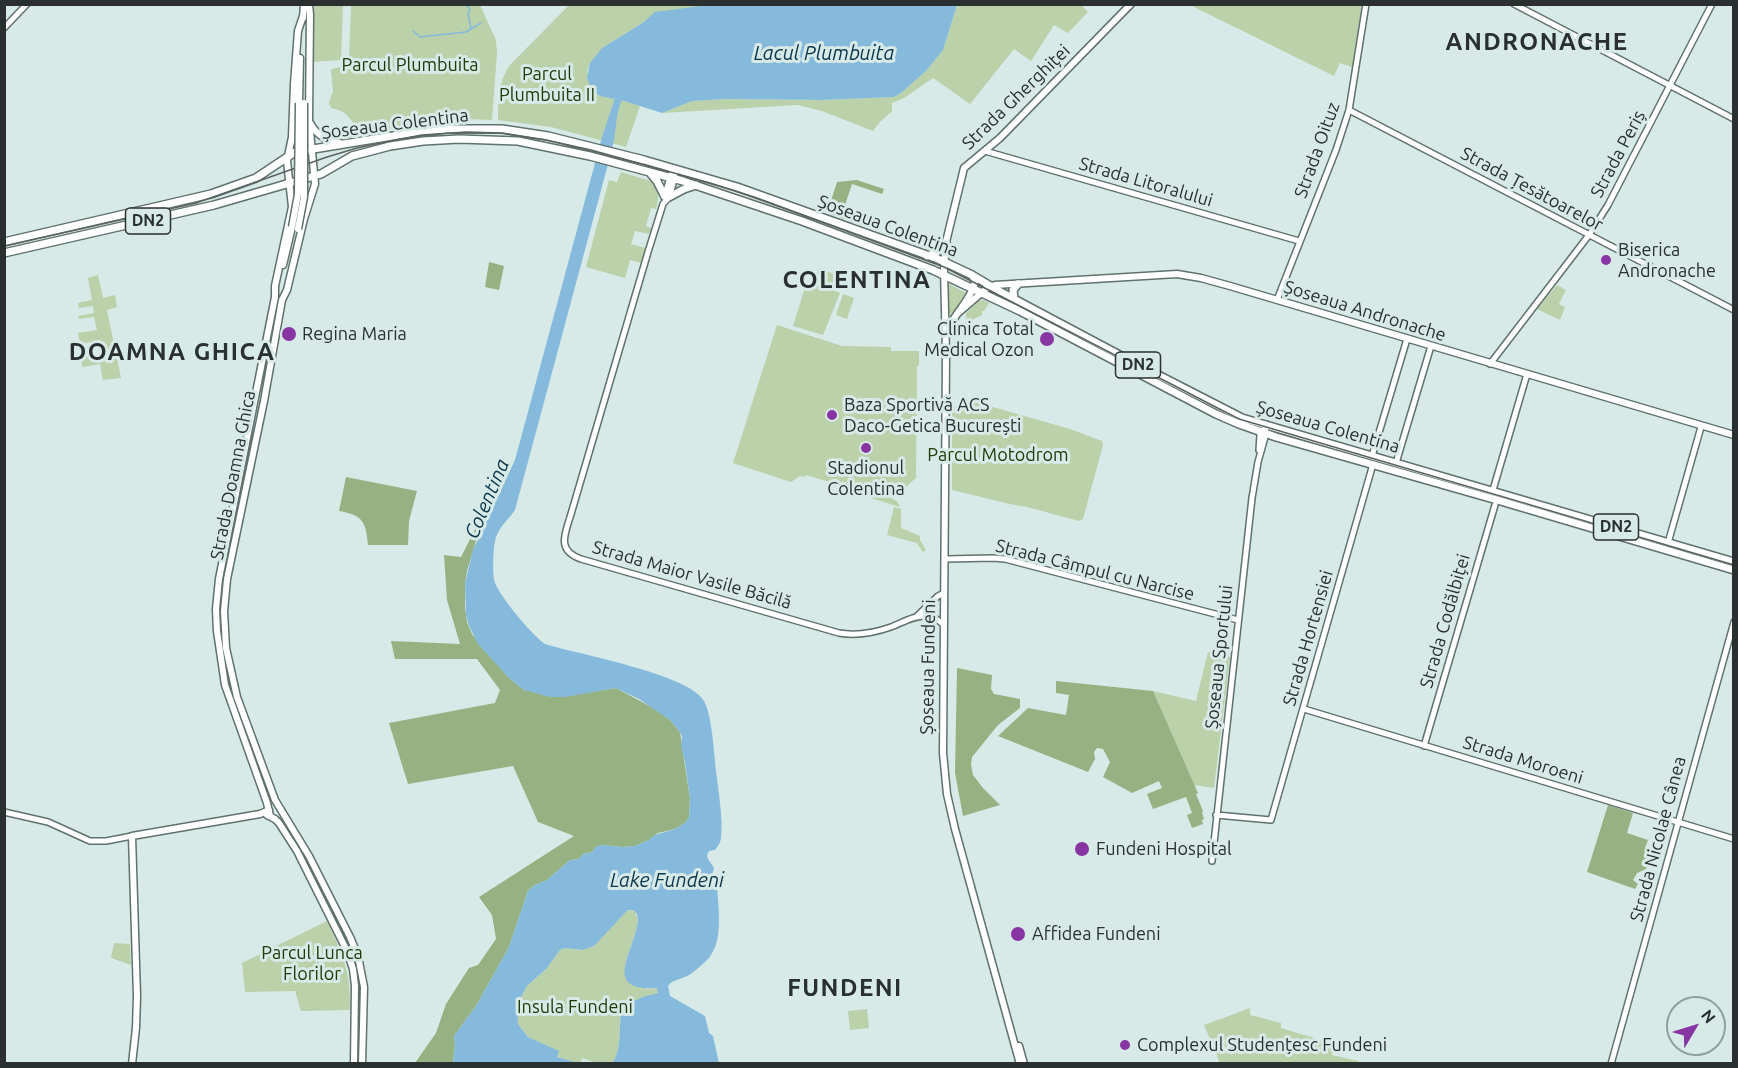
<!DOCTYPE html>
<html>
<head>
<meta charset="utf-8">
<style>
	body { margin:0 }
	#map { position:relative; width:1738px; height:1068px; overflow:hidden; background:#d7eae7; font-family:Ubuntu,sans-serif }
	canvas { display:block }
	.frame { position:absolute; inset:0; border:6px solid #29302f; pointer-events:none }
	.north { position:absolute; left:1666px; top:996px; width:60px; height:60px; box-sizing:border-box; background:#d7eae7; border:2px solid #91a09d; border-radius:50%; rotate:52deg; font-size:16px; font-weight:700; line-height:24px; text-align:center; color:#29302f }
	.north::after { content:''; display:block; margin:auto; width:21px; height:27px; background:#8835a4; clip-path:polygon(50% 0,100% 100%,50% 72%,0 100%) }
</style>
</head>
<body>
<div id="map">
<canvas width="1738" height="1068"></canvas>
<div class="frame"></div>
<div class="north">N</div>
</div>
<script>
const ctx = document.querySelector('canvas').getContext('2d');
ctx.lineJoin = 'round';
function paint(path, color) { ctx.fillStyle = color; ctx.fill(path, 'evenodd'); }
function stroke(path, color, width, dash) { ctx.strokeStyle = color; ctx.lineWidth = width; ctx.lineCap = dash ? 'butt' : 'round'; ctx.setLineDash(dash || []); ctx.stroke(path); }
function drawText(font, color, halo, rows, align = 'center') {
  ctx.font = font + ' Ubuntu,sans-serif'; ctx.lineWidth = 6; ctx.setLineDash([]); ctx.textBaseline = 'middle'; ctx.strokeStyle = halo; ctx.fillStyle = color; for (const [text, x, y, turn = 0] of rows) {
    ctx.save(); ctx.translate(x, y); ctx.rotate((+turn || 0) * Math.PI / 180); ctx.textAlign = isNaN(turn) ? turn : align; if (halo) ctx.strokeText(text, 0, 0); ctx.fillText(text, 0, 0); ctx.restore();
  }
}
paint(new Path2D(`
	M314 5H343L341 60 312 62Z
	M351 5H480L496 40 497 53 492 120 466 119 365 132 361 131C348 119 350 112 331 108L329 102 333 91 331 69 346 66 349 58Z
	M569 5H715L655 13 644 22 602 48 590 63 587 72 614 97 640 106 626 147 551 127 498 120C498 100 498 82 510 65Z
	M957 5H1085L1083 7 1088 12 1068 33 1054 25 1031 61 1014 49 970 104 933 78 904 98 892 103V111L880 122 873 131 822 111 798 105 662 113 692 101 725 99 823 100 894 97 901 93 926 71 943 50Z
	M1190 5H1362L1352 67 1340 63 1334 76Z
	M621 172 651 181C660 190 659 198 656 209L651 208 646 226 651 228 649 234 635 231 631 244 645 248 641 263 630 260 625 278 586 267 609 180 617 182Z
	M819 268 843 278 840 288 815 278Z
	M98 275 103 298 115 295 117 307 107 310 121 378 103 380 100 364 82 367V357L101 354 98 341 80 344 78 333 97 330 94 317 79 319 78 316 94 313 93 306 79 308 78 303 92 300 88 278Z
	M807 281 840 293 823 335 793 326Z
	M949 284 968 294 963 304 950 315 949 313Z
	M1557 285 1566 290 1559 304 1565 307 1560 320 1537 309Z
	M843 294 854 298 847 319 836 315Z
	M983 300 989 303 984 311H982V315L972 320 966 318V313L979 301Z
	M777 325 842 346 891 347V351H919V366H917L916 478 900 492 883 493 882 495C889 498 897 498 900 507L845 490 846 487 806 475 805 477 800 476 791 482 733 463Z
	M964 401 982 404 1070 429 1102 441 1103 445 1083 519 1079 521 1027 507 1010 504 952 490V407H962Z
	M253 433 255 434 232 543 229 541 251 434Z
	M894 507 901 509V528L920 536V540L926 550 923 552 917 543 887 535Z
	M1208 652 1230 657 1214 788 1194 785 1153 691 1196 701Z
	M284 820 302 848 331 903 330 905 327 904 304 859 282 823Z
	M628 910 635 911 638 921 637 928 626 961 646 989 658 988 659 993 621 1011C619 1027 622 1050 612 1063H596L582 1058 581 1063H579L557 1057 558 1051 528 1037 518 1024 517 1004 527 986 547 968 560 950 565 948 583 950 594 946 600 937Z
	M338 920 355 954 362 990 360 1063 357 1062V980L348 946 336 922Z
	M327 921C343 954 351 973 350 1010L301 1011 295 991 245 992 242 963Z
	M114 943 130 944 131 965 111 958Z
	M1250 1008V1015L1281 1023V1028L1334 1044 1332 1055 1358 1061 1357 1063H1220L1204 1025Z
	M867 1009 869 1028 850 1030 848 1011Z`), '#bad1aa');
paint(new Path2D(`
	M857 180 884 189 882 194 852 184 843 211 861 217 858 224 827 213 837 182Z
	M489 262 504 266 499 290 485 287Z
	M346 477 417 491 409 521 408 545H368C366 522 363 515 339 511Z
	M488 504 494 505 477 538 467 571 465 583V607L467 622 472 634 508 677 524 690 584 693 616 688 657 710 670 720 680 732 690 799 689 817 685 823 675 829 658 833 649 840 635 846 623 847 601 845 596 847 592 852 583 854 579 859 570 860 547 880 535 885 528 891 509 947 476 1006 454 1036 455 1045 453 1063H415L436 1033 446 1004 469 968 478 965 496 939 492 915 479 897 574 836 538 822 513 766 408 784 389 723 495 703 500 690 477 659H395L391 641 460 644 447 600 444 555 461 557Z
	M957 668 992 675 991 689 994 694 1020 699V708L998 725 972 757 971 765 973 775 983 788 1000 805 963 816 955 773Z
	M1056 681 1153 691 1198 793 1196 794 1203 811 1202 812 1204 819 1202 820 1203 824 1192 828 1187 815 1192 813 1186 797 1153 809 1147 794 1162 788 1159 781 1132 793 1103 777 1110 762 1103 749 1097 748 1094 752 1095 759 1088 772 998 736 1028 708 1066 715 1069 695 1056 693Z
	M1608 805 1633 813 1627 833 1648 840 1645 848 1652 850 1646 869 1637 873 1633 880 1638 884 1635 889 1587 872Z`), '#96b282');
paint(new Path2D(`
	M716 4H957V5L943 50 926 71 901 93 894 97 823 100 725 99 692 101 662 113 621 100V99L615 97 614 99 600 96 595 92 591 88 587 78 590 63 602 48 644 22 655 12Z
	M612 107 618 109 614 140 607 168 515 510C509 519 500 526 496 537 493 546 492 574 495 583 501 598 532 635 545 644 577 654 689 674 704 701 713 718 714 758 717 778 719 796 723 820 721 837 721 842 718 846 715 850L709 851C704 858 711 862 714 868L711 880 717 885C718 907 724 939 709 958 704 963 697 969 692 973 685 979 672 979 668 986L670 996 705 1016 709 1033 713 1036 719 1063H612C622 1050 619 1027 621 1011 632 1000 644 996 658 993L657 988C601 992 634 952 638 921L637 914 633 910H628L625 913 594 946 583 950 565 948 560 950 547 968 527 986 517 1004 518 1024 528 1037 559 1051 557 1057 579 1063 453 1064 455 1045 454 1036 476 1006 509 947 528 891 535 885 547 880 570 860 579 859 583 854 592 852 596 847 601 845 623 847 635 846 649 840 655 835 675 829 685 823 689 817 690 799 685 762 681 746 682 736 677 728 670 720 639 699 616 688 565 697H550L524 690 508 677 478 644 469 626 466 615 465 583 473 550 515 460 602 137Z`), '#86badc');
stroke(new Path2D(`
	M471 29 481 23
	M413 31 420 37 466 32 471 29 468 13 470 9 465 4`), '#86badc', 1.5);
stroke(new Path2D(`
	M613 116 621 90`), '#86badc', 7);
const tertiary = new Path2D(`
	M1514 4 1734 119
	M4 28 27 4
	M1349 110 1734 310
	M985 151 1299 241
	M676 169 673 184 669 197 663 204 648 252 571 514C565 534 556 550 581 559L839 633C857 636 874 633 891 627 902 623 914 615 927 616 933 616 938 620 943 624
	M664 197 673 168
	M1277 300 1336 150 1349 110 1366 4
	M1490 364 1589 235 1608 205 1712 4
	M1259 450 1260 435 1262 430
	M1372 456 1407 339
	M1396 463 1431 346
	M1493 490 1527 374
	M1668 543 1701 427
	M945 559 993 558 1005 559 1238 620
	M917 616 938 596 944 593
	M1304 709 1734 839
	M1424 746 1495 505
	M4 812 48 822 90 841H106L132 836
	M1216 815 1271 820 1373 464
	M1212 861 1252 498 1258 462 1265 437 1266 424
	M1611 1064 1734 622`);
const secondary = new Path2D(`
	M309 5 310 14 309 120 315 184 304 219 287 290 282 300 264 401 227 579 224 611 226 648 237 697 275 800 309 856 350 937 358 956 364 987 362 1064
	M303 18 304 4
	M299 103 300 58
	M310 123C317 136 327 141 340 143
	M283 265 292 227
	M958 313 987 288 995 285 1177 274 1201 278 1230 286 1734 435
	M949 331C952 314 970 303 975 282L972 275
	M267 815 275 819 279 823 297 851 347 951 353 969 355 986 354 1064
	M270 816 267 803 225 685 217 631 216 609 219 579 275 297V286L292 207 287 161 292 137 294 84 298 31 303 16
	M1019 1046 1024 1064
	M132 1064 136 1028 137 996 132 836 260 814 269 810
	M1020 1064 955 829 947 794 943 753 946 354 944 269 946 242 964 168 1000 138 1131 4`);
const primary = new Path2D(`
	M651 174 657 181 664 195
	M669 197 684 189 696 185
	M4 242 211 194 256 178 295 152 411 133 446 129H502L548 136 644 160 737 187 938 259 972 275 999 291 1127 359 1242 418 1734 562
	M4 253 214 205 321 174 352 156 390 146 423 141 459 139 518 141 590 156 683 181 802 221 933 270 1020 311 1216 414 1239 424 1276 437 1504 502 1734 570
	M927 256 936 253 946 242
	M1014 299 1013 290 1018 284`);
stroke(tertiary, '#60716e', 8);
stroke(secondary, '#60716e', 9);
stroke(primary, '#60716e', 10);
stroke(tertiary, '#fff', 5);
stroke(secondary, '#fff', 6);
stroke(primary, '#fff', 7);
stroke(new Path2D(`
	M4 246 196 203 327 157 357 148 395 140 422 135 466 132 502 133 546 140 591 150 710 183 757 198 944 267 1239 419 1734 565`), '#596361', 1.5);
const secondaryBridge = new Path2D(`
	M292 227 298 194 299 103
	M298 229 304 197V103`);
stroke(secondaryBridge, '#60716e', 9, []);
stroke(secondaryBridge, '#fff', 6);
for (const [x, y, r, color] of [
	[1606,260,6,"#8835a4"],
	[289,334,8,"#8835a4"],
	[1047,339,8,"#8835a4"],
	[832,415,6,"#8835a4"],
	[866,448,6,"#8835a4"],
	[1082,849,8,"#8835a4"],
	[1018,934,8,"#8835a4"],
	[1125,1045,6,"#8835a4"]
]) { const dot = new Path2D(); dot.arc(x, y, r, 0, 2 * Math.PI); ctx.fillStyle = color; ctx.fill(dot); stroke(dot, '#d7eae7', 2); }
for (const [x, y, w] of [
	[148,221,45],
	[1138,365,45],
	[1616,527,45]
]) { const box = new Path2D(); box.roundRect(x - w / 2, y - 13, w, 26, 4.5); ctx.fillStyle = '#d7eae7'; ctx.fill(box); stroke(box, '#29302f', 1.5); }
drawText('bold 16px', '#29302f', null, [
	["DN2",148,221],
	["DN2",1138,365],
	["DN2",1616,527]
]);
drawText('18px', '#213b07', '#d7eae7', [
	["Parcul Plumbuita",410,65],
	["Parcul",547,74],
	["Plumbuita II",547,95],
	["Parcul Motodrom",998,455],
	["Parcul Lunca",312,953],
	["Florilor",312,974],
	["Insula Fundeni",575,1007]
]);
drawText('18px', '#29302f', '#d7eae7', [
	["Strada Gherghiței",1016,97,-44],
	["Șoseaua Colentina",395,124,-7],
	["Strada Oituz",1317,150,-70],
	["Strada Periș",1618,154,-62],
	["Strada Litoralului",1146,182,16],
	["Strada Țesătoarelor",1532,189,28],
	["Șoseaua Colentina",888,226,20],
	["Șoseaua Andronache",1365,311,17],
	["Șoseaua Colentina",1328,427,16],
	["Strada Doamna Ghica",233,475,-79],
	["Strada Câmpul cu Narcise",1095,570,14],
	["Strada Maior Vasile Băcilă",692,575,16],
	["Strada Codălbiței",1445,621,-74],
	["Strada Hortensiei",1308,638,-74],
	["Șoseaua Sportului",1219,657,-84],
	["Șoseaua Fundeni",928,667,-89],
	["Strada Moroeni",1523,760,17],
	["Strada Nicolae Cânea",1658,839,-75]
]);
drawText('18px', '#29302f', '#d7eae7', [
	["Biserica",1618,250],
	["Andronache",1618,271],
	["Clinica Total",1034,329,"right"],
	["Medical Ozon",1034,350,"right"],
	["Regina Maria",302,334],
	["Baza Sportivă ACS",844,405],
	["Daco-Getica București",844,426],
	["Stadionul",866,468,"center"],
	["Colentina",866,489,"center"],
	["Fundeni Hospital",1096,849],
	["Affidea Fundeni",1032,934],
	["Complexul Studențesc Fundeni",1137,1045]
], 'left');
drawText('italic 20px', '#0a354d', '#d7eae7', [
	["Lacul Plumbuita",824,53],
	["Colentina",487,499,-67],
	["Lake Fundeni",667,880]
]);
ctx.letterSpacing = '1.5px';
drawText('bold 24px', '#29302f', '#d7eae7', [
	["ANDRONACHE",1537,42],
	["COLENTINA",857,280],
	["DOAMNA GHICA",172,352],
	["FUNDENI",845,988]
]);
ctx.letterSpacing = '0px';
</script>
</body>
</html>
